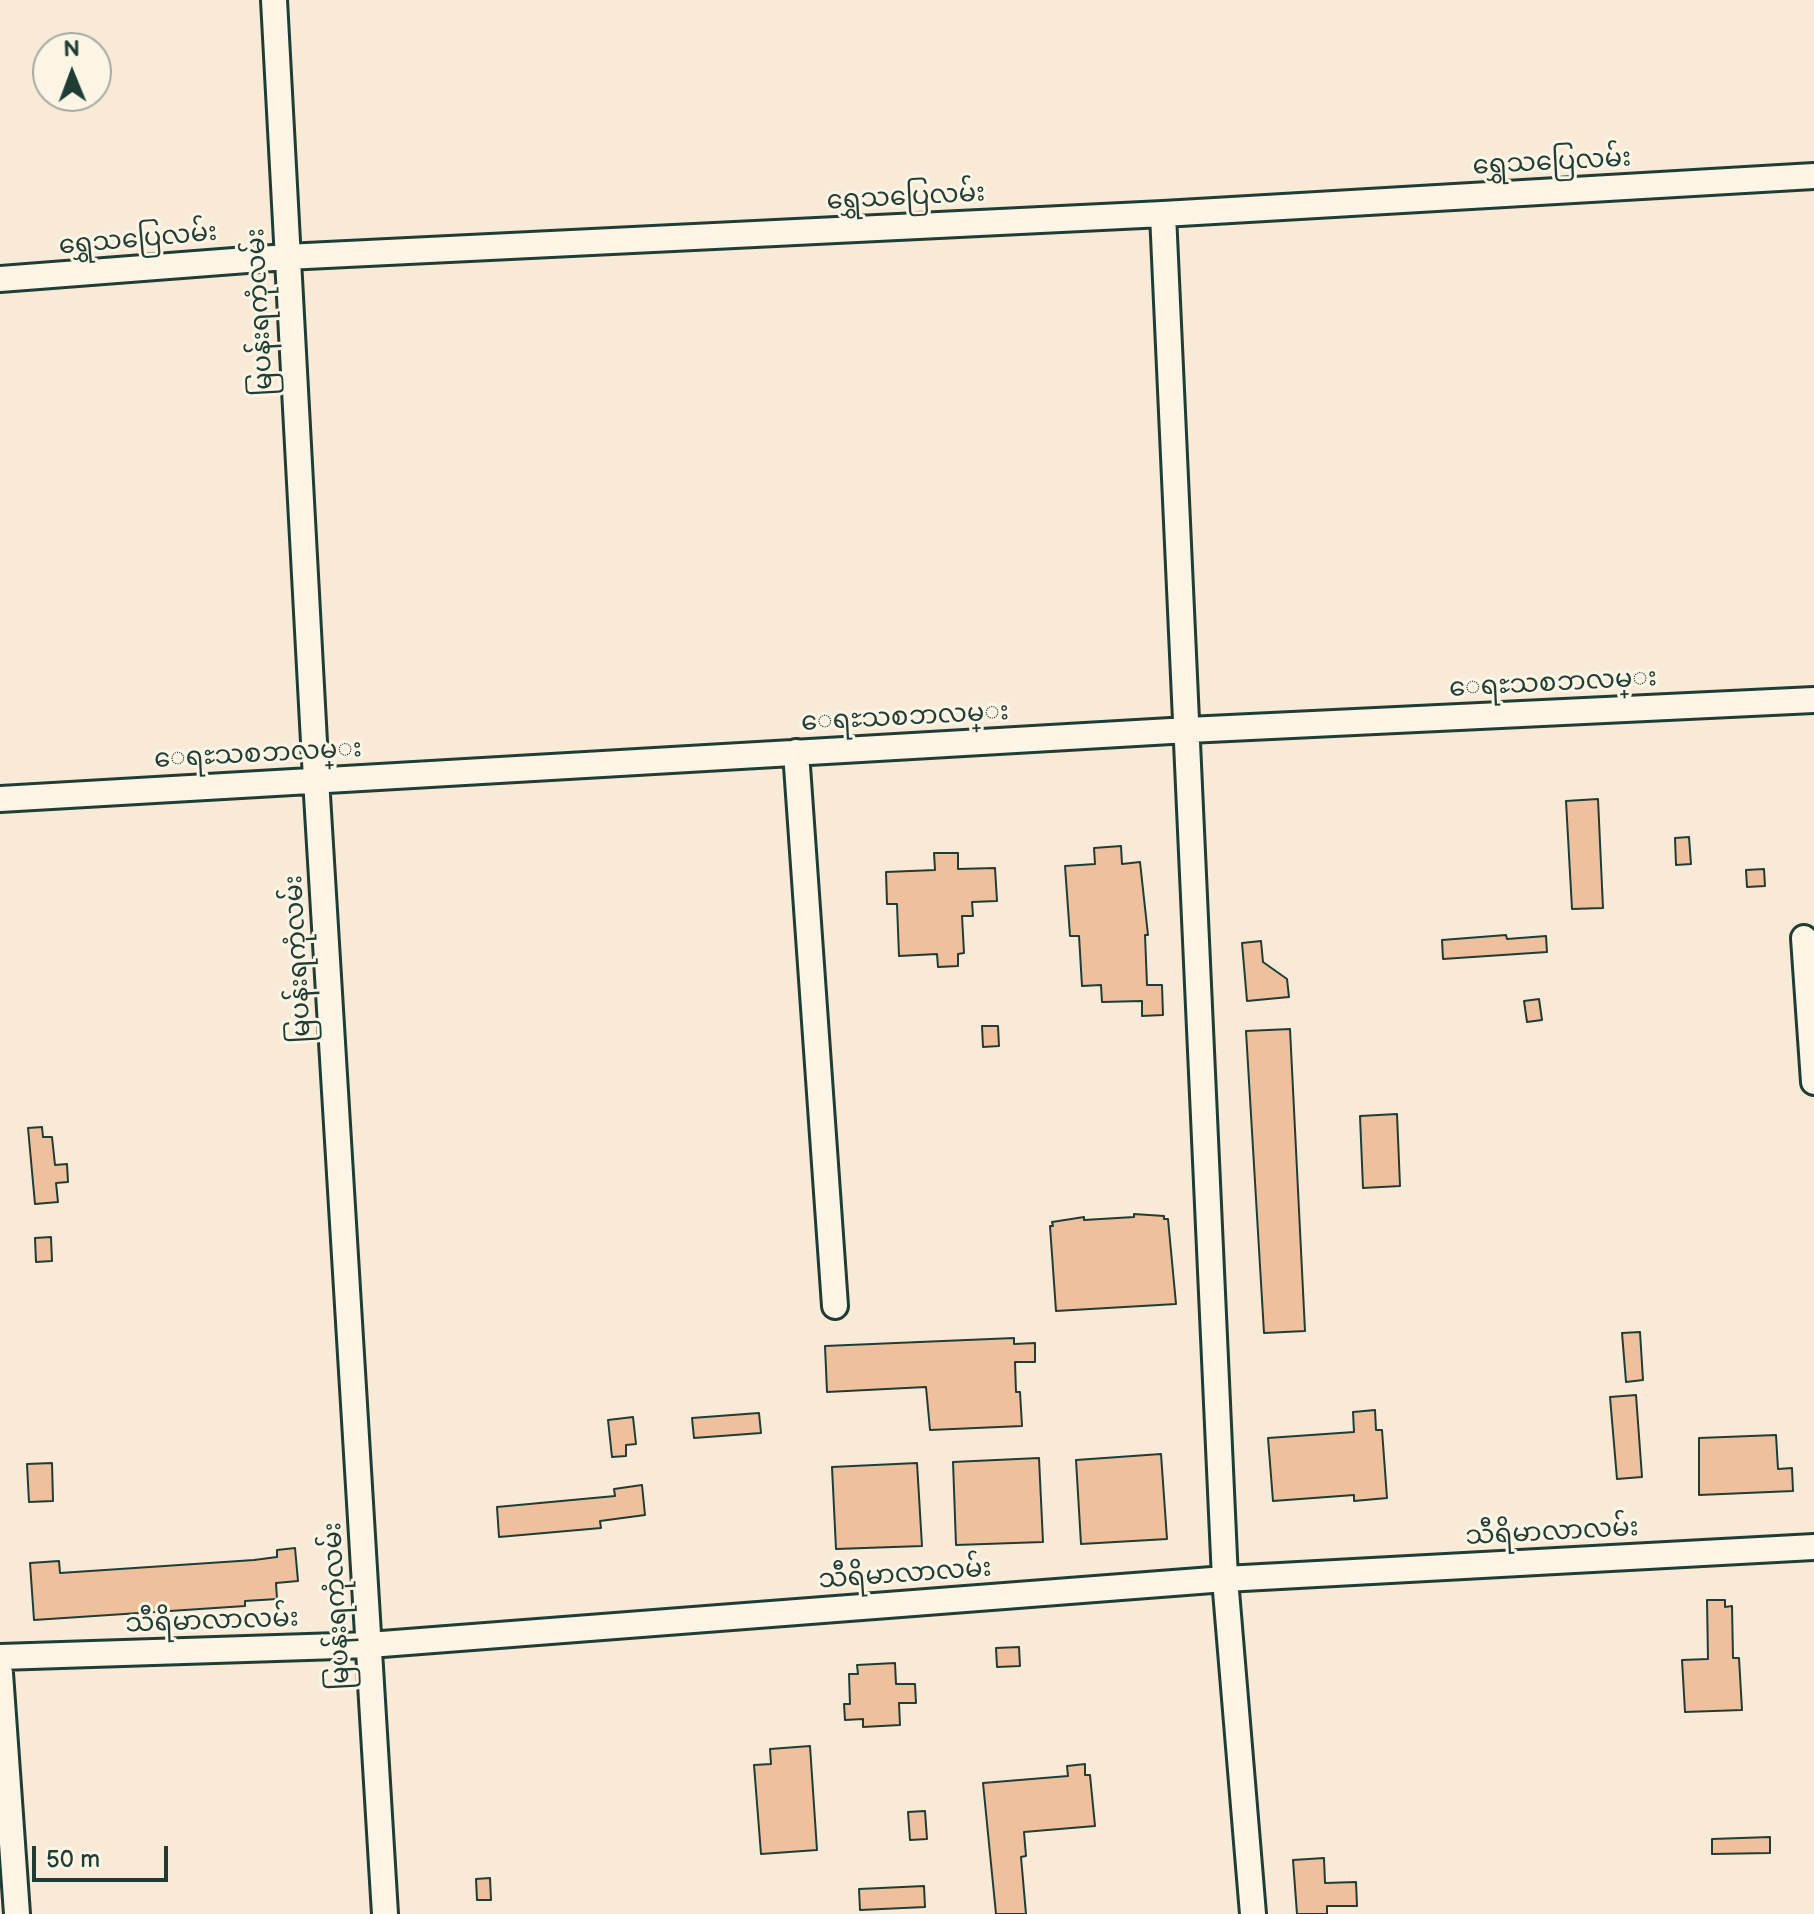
<!DOCTYPE html>
<html>
<head>
<meta charset="utf-8">
<style>
	body { margin:0 }
	#map { position:relative; width:1814px; height:1914px; overflow:hidden; background:#f9ead7; font-family:"Balsamiq Sans",sans-serif }
	canvas { display:block }
	.north { position:absolute; left:32px; top:32px; width:80px; height:80px; box-sizing:border-box; background:#fcf5e5; border:2px solid #a4ab9e; border-radius:50%; rotate:359deg; font-size:22px; font-weight:700; line-height:32px; text-align:center; color:#1f3d34 }
	.north::after { content:''; display:block; margin:auto; width:28px; height:36px; background:#1f3d34; clip-path:polygon(50% 0,100% 100%,50% 72%,0 100%) }
	.scale { position:absolute; left:32px; top:1846px; width:136px; height:36px; box-sizing:border-box; border:4px solid #1f3d34; border-top:0; padding-left:10px; font-size:24px; line-height:28px; white-space:nowrap; color:#1f3d34; -webkit-text-stroke:6px #fcf5e5; paint-order:stroke }
</style>
</head>
<body>
<div id="map">
<canvas width="1814" height="1914"></canvas>
<div class="north">N</div>
<div class="scale">50 m</div>
</div>
<script>
const ctx = document.querySelector('canvas').getContext('2d');
ctx.lineJoin = 'round';
function paint(path, color) { ctx.fillStyle = color; ctx.fill(path, 'evenodd'); }
function stroke(path, color, width, dash) { ctx.strokeStyle = color; ctx.lineWidth = width; ctx.lineCap = dash ? 'butt' : 'round'; ctx.setLineDash(dash || []); ctx.stroke(path); }
function drawText(font, color, halo, rows, align = 'center') {
  ctx.font = font + ' "Balsamiq Sans","Noto Sans Myanmar",sans-serif'; ctx.lineWidth = 6; ctx.setLineDash([]); ctx.textBaseline = 'middle'; ctx.strokeStyle = halo; ctx.fillStyle = color; for (const [text, x, y, turn = 0] of rows) {
    ctx.save(); ctx.translate(x, y); ctx.rotate((+turn || 0) * Math.PI / 180); ctx.textAlign = isNaN(turn) ? turn : align; if (halo) ctx.strokeText(text, 0, 0); ctx.fillText(text, 0, 0); ctx.restore();
  }
}
const building = new Path2D(`
	M1598 799 1603 908 1572 909 1566 801Z
	M1689 837 1691 864 1676 865 1675 838Z
	M1121 846 1122 864 1140 862 1148 935H1145L1147 985H1162L1163 1015 1142 1016V1001L1102 1002 1101 985 1082 986 1079 936H1070L1065 866 1095 864 1094 848Z
	M934 853H958V869L995 868 997 901 972 902 973 916H962L964 953 958 954V966L938 967 937 954 899 956 897 904H887L886 872 935 870Z
	M1764 869 1765 886 1747 887 1746 870Z
	M1506 935 1507 939 1546 936 1547 952 1443 959 1442 940Z
	M1261 941 1263 962 1287 979 1289 997 1247 1001 1242 943Z
	M1539 999 1542 1020 1527 1022 1524 1001Z
	M982 1026H998L999 1046 983 1047Z
	M1290 1029 1305 1331 1264 1333 1246 1031Z
	M1397 1114 1400 1186 1363 1188 1360 1116Z
	M42 1127 43 1137H52L55 1165 67 1164 68 1182 56 1183 58 1202 35 1204 28 1128Z
	M1134 1214 1164 1216V1219H1168L1176 1304 1056 1311 1050 1226H1053L1052 1222 1084 1217V1220L1134 1217Z
	M51 1237 52 1261 36 1262 35 1238Z
	M1640 1332 1643 1380 1626 1382 1622 1333Z
	M1014 1338V1344L1035 1343V1362H1015L1016 1392H1020L1022 1426 930 1430 926 1387 827 1392 825 1346Z
	M1636 1395 1642 1477 1617 1479 1610 1397Z
	M1375 1410 1376 1430H1382L1387 1498 1354 1501V1495L1273 1501 1268 1438 1354 1432 1353 1412Z
	M759 1413 761 1433 694 1438 692 1418Z
	M633 1417 636 1444 626 1445V1456L612 1457 608 1420Z
	M1776 1435 1778 1469 1792 1468 1793 1491 1699 1495V1438Z
	M1161 1454 1167 1539 1081 1544 1076 1460Z
	M1039 1458 1043 1542 956 1545 953 1462Z
	M52 1463 53 1501 29 1502 27 1464Z
	M917 1463 922 1546 836 1549 832 1467Z
	M642 1485 645 1515 600 1521 601 1528 499 1537 497 1507 615 1496 614 1489Z
	M295 1548 298 1581 276 1583 277 1599 245 1601V1606L34 1620 30 1563 59 1561 60 1573 254 1560 277 1557V1550Z
	M1707 1600H1725V1607L1732 1606 1733 1658H1739L1742 1710 1685 1712 1682 1660 1708 1659Z
	M1019 1647 1020 1666 997 1667 996 1648Z
	M895 1663 896 1684H915L916 1703H899L900 1725 863 1727V1719L845 1720 844 1704H850L849 1674H858L857 1665Z
	M810 1746 817 1850 761 1854 754 1765 771 1764 770 1749Z
	M1085 1764V1775H1090L1095 1826 1024 1832 1026 1856 1021 1857 1026 1914H996L983 1783 1068 1776 1067 1766Z
	M925 1811 927 1839 910 1840 908 1812Z
	M1770 1837V1853L1712 1854V1839Z
	M1324 1858 1325 1883 1356 1882 1357 1906H1327V1914H1297L1293 1860Z
	M490 1878 491 1900H477L476 1879Z
	M924 1886 925 1907 860 1910 859 1889Z`);
paint(building, '#efc09e');
stroke(building, '#1f3d34', 2);
const minor = new Path2D(`
	M274 0 316 779 385 1914
	M1163 214 1225 1579 1253 1914
	M0 279 286 257 1163 214 1814 176
	M796 752 835 1306
	M0 799 1188 730 1814 700
	M1804 938 1814 1082
	M0 1657 369 1645 1225 1579 1814 1547
	M0 1673 17 1914`);
stroke(minor, '#1f3d34', 30);
stroke(minor, '#fcf5e5', 24);
drawText('26px', '#1f3d34', '#fcf5e5', [
	["ရွှေသပြေလမ်း",1552,163,-3],
	["ရွှေသပြေလမ်း",906,198,-3],
	["ရွှေသပြေလမ်း",138,240,-5],
	["မြပန်းရကုံလမ်း",261,312,-93],
	["ေရႊသစၥာလမ္း",1553,684,-3],
	["ေရႊသစၥာလမ္း",905,718,-3],
	["ေရႊသစၥာလမ္း",258,755,-3],
	["မြပန်းရကုံလမ်း",299,959,-93],
	["သီရိမာလာလမ်း",1552,1533,-3],
	["သီရိမာလာလမ်း",905,1575,-4],
	["မြပန်းရကုံလမ်း",338,1606,-93],
	["သီရိမာလာလမ်း",212,1622,-2]
]);
</script>
</body>
</html>
